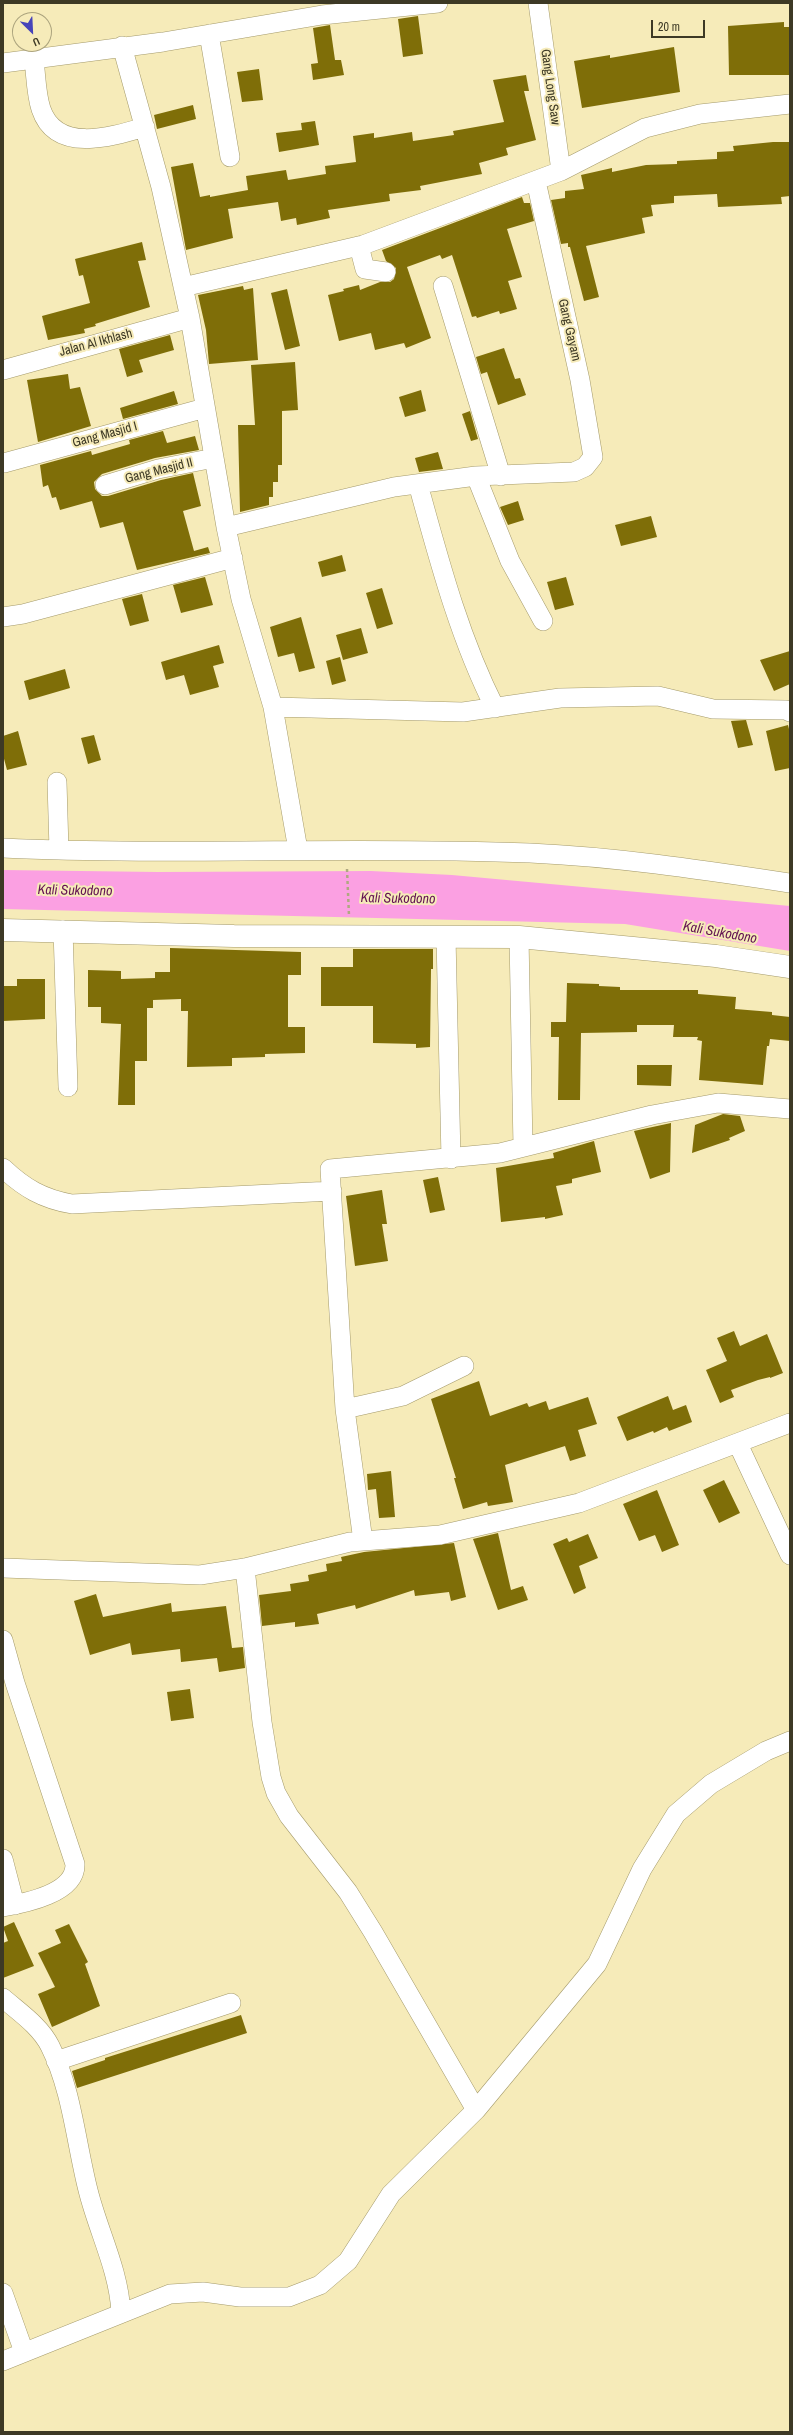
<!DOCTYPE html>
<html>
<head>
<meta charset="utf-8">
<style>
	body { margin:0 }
	#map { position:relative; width:793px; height:2435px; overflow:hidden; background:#f6ebb9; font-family:"Archivo Narrow",sans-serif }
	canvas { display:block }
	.frame { position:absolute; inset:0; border:4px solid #3d3925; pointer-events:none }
	.north { position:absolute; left:12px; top:12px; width:40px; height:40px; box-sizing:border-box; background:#f6ebb9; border:1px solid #aca47e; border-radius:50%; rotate:156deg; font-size:11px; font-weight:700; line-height:16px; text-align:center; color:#3d3925 }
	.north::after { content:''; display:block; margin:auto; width:14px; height:18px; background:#4744ba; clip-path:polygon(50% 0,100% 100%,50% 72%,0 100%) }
	.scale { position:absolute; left:651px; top:20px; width:54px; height:18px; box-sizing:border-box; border:2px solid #3d3925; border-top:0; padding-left:5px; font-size:12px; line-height:14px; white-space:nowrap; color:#3d3925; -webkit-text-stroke:3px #f6ebb9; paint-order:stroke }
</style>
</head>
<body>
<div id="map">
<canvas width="793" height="2435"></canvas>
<div class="frame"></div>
<div class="north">U</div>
<div class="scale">20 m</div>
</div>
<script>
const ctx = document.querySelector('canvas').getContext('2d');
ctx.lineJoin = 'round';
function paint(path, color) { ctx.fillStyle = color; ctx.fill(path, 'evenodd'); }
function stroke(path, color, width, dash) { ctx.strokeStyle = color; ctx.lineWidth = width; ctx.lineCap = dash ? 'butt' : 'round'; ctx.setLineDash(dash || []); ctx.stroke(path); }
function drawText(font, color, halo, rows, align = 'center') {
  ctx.font = font + ' "Archivo Narrow",sans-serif'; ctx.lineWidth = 4; ctx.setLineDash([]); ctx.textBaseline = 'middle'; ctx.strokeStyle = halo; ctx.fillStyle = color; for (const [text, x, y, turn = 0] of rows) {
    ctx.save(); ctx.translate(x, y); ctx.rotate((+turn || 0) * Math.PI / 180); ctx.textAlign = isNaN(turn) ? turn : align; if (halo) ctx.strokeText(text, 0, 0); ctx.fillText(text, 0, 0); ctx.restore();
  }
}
paint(new Path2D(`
	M3 870 158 872 371 871 452 875 790 906V951L625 924 3 909Z`), '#fba0e2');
paint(new Path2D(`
	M418 16 423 54 403 57 398 19Z
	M784 22V27H790V75H729L728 26Z
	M330 25 335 60H341L344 75 313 80 311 64 318 63 313 28Z
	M674 47 680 92 582 108 574 61 610 55V58Z
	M259 69 263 100 242 102 237 72Z
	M526 75 529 91H524L536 140 506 148 508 155 479 163 482 174 420 186 421 190 389 194 390 201 328 210 330 218 297 225 296 218 281 221 278 202 228 209 233 238 186 250 171 167 193 163 200 197 210 195V197L248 190 246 176 286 170 288 180 326 174 325 166 356 162 353 136 374 133V138L412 132 413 141 454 135 453 131 504 122 493 80Z
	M193 105 196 119 157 129 154 115Z
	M315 121 319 145 279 152 276 133 302 130 301 123Z
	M773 142H790V196L781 197 782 204 718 207 717 194 674 196V203L651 205 653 216 642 218 645 233 586 246 599 297 584 301 570 247H568V243L561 244 551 200 565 198V191L584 189 581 175 612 168V172L646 165 677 164V161L717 159V152L734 151 733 146Z
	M522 197 524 203H530L534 221 507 229 522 277 508 281 517 309 500 314 499 311 477 318 476 316 472 317 452 255 442 259 440 255 407 267 431 338 406 348 404 343 375 350 371 333 339 341 328 295 344 291 343 289 359 285 360 290 380 282H390L394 279 396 268 386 261 382 250Z
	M142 242 146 260 138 261 150 307 95 324 96 326 84 329 85 333 48 340 42 316 90 303 83 275 79 276 75 259Z
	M243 286 244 290 253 288 258 360 209 364 206 330 198 295Z
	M287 289 300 346 285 350 271 293Z
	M170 335 174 350 139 360 143 372 127 377 119 349Z
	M504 348 515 379 520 378 526 395 498 405 487 372 481 374 476 357Z
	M295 362 298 410 282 411V465H278V482H273V497H269V505L240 512 238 425H255L251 365Z
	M68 374 70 389 80 387 91 426 38 442 27 380Z
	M421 390 426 411 405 417 399 397Z
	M174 391 178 404 123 419 120 408Z
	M470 411 478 439 471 441 462 414Z
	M163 431 167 443 195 436 199 450 155 458 102 474 94 482 95 489 102 496H108L161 480 193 473 201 506 183 511 194 551 208 547 210 553 137 570 123 522 100 528 92 501 60 510 56 497 52 498 48 485 43 487 40 465 91 451 92 455 130 444 129 440Z
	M438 452 443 469 419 472 415 458Z
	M518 501 524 520 508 525 500 507Z
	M651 516 657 537 621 546 615 525Z
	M342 555 346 571 322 577 318 562Z
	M205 577 213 605 181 613 173 585Z
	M566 577 574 605 555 610 547 582Z
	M382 588 393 624 377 629 366 593Z
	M142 594 149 621 130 626 122 599Z
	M301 617 315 668 299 672 294 653 278 657 270 627Z
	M361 628 368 653 343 660 336 635Z
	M219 645 224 663 213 666 219 687 190 695 184 675 166 680 161 662Z
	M790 651V684L774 691 760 660Z
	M340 657 346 681 332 685 326 661Z
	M65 669 70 688 29 700 24 681Z
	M746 720 753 745 738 748 731 721Z
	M788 725 790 733V768L775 771 766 731Z
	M18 731 27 765 7 770 3 755V736Z
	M94 735 101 760 88 764 81 738Z
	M170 948 301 952V975H288V1027H305V1053L265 1054V1057L232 1058V1066L187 1067 188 1011H181V999L153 1000V1008H147V1061H135V1105H118L121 1024 101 1023V1007H88V970L121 971V979L155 978V972H170Z
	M353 949H433V969H431L430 1047 416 1048V1044L373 1043V1006H321V967H353Z
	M17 979H45V1019L3 1021V986H17Z
	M567 983 599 984V986L620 987V990H698V994L736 997 735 1009 772 1012V1015L790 1017V1041L770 1039 769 1046H767L763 1085 699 1080 702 1041 697 1040 698 1037H673L674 1025H637V1032L581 1033 580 1100H558L559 1037H551V1022H566Z
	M637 1065H672L671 1086 637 1085Z
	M723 1114 740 1116 745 1131 729 1138 730 1140 692 1153 695 1125Z
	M671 1123 670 1172 650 1179 634 1131Z
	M594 1141 601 1172 572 1179V1183L556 1186 563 1215 545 1219V1217L501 1222 496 1168 554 1158 553 1153Z
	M438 1177 445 1210 430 1213 423 1180Z
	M382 1190 387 1224H382L388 1261 355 1266 346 1196Z
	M734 1331 740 1346 767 1334 783 1373 770 1378V1377L758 1380 731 1390 734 1397 720 1403 706 1370 727 1361 717 1338Z
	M479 1381 490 1416 527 1403 529 1407 546 1401 549 1410 588 1397 597 1424 578 1430 586 1456 570 1461 565 1446 505 1465 513 1502 488 1506 487 1502 463 1509 454 1478H456L431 1399Z
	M668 1396 673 1410 686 1405 692 1422 669 1431 667 1427 654 1433 653 1431 627 1441 617 1417Z
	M391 1471 395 1517 379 1518 376 1489 368 1490 367 1474Z
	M724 1480 740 1513 719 1523 703 1490Z
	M657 1490 679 1545 662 1552 655 1535 639 1541 623 1504Z
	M498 1533 511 1590 523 1586 528 1600 498 1610 473 1539Z
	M588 1534 598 1558 579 1566 586 1588 574 1594 553 1544 567 1538 569 1542Z
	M454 1543 466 1597 451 1601 449 1592 415 1596 414 1590 356 1609 355 1605 317 1614 319 1624 295 1627V1622L262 1626 259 1595 291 1591 290 1584 309 1581 308 1575 327 1571 326 1564 342 1561 341 1557 364 1552Z
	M96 1594 103 1617 171 1603 172 1612 226 1606 232 1648 243 1647 245 1668 219 1672 217 1658 181 1662 180 1649 132 1655 130 1643 90 1655 74 1601Z
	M190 1689 194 1718 171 1721 167 1692Z
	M14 1922 34 1966 3 1978V1943L8 1941 3 1927Z
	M69 1924 88 1962 85 1964 100 2006 52 2027 38 1994 55 1987 38 1953 61 1943 55 1930Z
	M241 2015 247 2033 77 2088 72 2071 105 2060V2058Z`), '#7f6e08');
const minor = new Path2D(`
	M538 3 561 171
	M209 34 230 157
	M122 46 161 187 190 318 226 527 241 599 273 707 298 850
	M34 60C36 75 36 94 41 109 56 154 111 137 145 127
	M3 63 163 42 322 15 438 3
	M359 246 365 269 386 272
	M443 286 501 476
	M183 287 363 245 561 171 645 128 700 114 790 104
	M3 370 190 318
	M4 463 205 408
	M476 476 510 561 543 621
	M418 484C439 560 459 637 495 708
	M105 485 158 469 214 458
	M226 527 394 487 476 476 574 472 585 467 593 457 580 380 536 181
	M3 617 23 614 233 558
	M273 707 463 712 560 698 658 696 713 709 786 710 790 712
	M57 782 59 850
	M3 848C179 856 355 846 530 853 618 857 703 870 790 883
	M63 930 68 1087
	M446 937 451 1159
	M519 937 523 1147
	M3 1168C24 1188 43 1199 72 1204L332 1191
	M345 1409 403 1396 464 1366
	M738 1444 790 1555
	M363 1541 345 1409 330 1169 500 1153 652 1115 718 1103 790 1109
	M3 1568 200 1575 245 1568 350 1542 440 1535 579 1503 790 1423
	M245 1568 262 1722 271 1777 276 1793 289 1816 348 1892 373 1932 476 2110
	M3 1640 15 1683 75 1864C76 1893 26 1903 3 1907
	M3 1859 15 1905
	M3 1998C19 2012 40 2026 50 2046 72 2090 76 2143 88 2190 98 2231 119 2270 121 2313
	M56 2061 231 2003
	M3 2293 24 2352
	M3 2361 170 2294 203 2292 240 2297H289L320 2285 348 2261 391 2194 476 2110 597 1964 642 1869 676 1814 711 1784 766 1751 790 1741`);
const secondary = new Path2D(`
	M3 930 234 936 519 937 716 956 790 967`);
stroke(minor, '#a49a6b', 20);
stroke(secondary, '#a49a6b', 23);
stroke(new Path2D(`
	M347 869 349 916`), '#b0a881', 2.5, [3, 3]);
stroke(minor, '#fff', 19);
stroke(secondary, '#fff', 22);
drawText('13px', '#3d3925', '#f6ebb9', [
	["Gang Long Saw",550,87,82],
	["Gang Gayam",569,330,77],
	["Jalan Al Ikhlash",96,343,-15],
	["Gang Masjid I",105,435,-15],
	["Gang Masjid II",159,471,-14]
]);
drawText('italic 14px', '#621252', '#f6ebb9', [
	["Kali Sukodono",75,891,1],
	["Kali Sukodono",398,899,1],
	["Kali Sukodono",720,933,10]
]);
</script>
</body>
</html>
